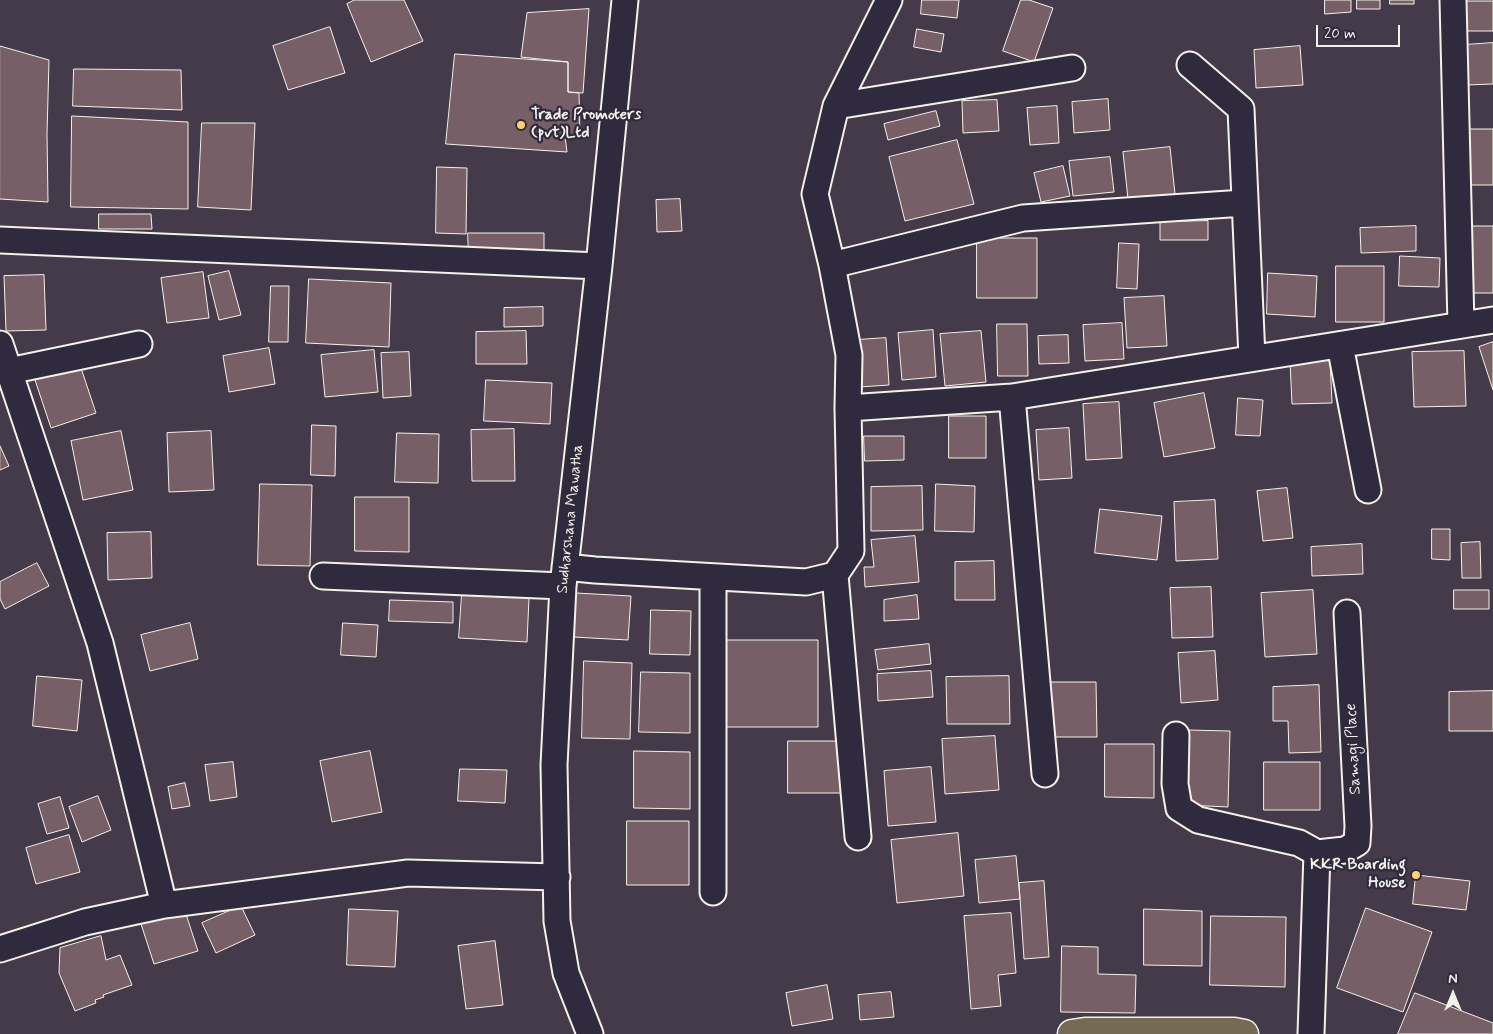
<!DOCTYPE html>
<html>
<head>
<meta charset="utf-8">
<style>
	body { margin:0 }
	#map { position:relative; width:1493px; height:1034px; overflow:hidden; background:#453a4a; font-family:Mynerve,sans-serif }
	canvas { display:block }
	.north { position:absolute; left:1428px; top:969px; width:50px; height:50px; -webkit-text-stroke:4px #2f2a3d; paint-order:stroke; rotate:0deg; font-size:14px; font-weight:700; line-height:20px; text-align:center; color:#f4f1e8 }
	.north::after { content:''; display:block; margin:auto; width:18px; height:22px; background:#f4f1e8; clip-path:polygon(50% 0,100% 100%,50% 72%,0 100%) }
	.scale { position:absolute; left:1316px; top:25px; width:84px; height:22px; box-sizing:border-box; border:2px solid #f4f1e8; border-top:0; padding-left:6px; font-size:15px; line-height:18px; white-space:nowrap; color:#f4f1e8; -webkit-text-stroke:4px #2f2a3d; paint-order:stroke }
</style>
</head>
<body>
<div id="map">
<canvas width="1493" height="1034"></canvas>
<div class="north">N</div>
<div class="scale">20 m</div>
</div>
<script>
const ctx = document.querySelector('canvas').getContext('2d');
ctx.lineJoin = 'round';
function paint(path, color) { ctx.fillStyle = color; ctx.fill(path, 'evenodd'); }
function stroke(path, color, width, dash) { ctx.strokeStyle = color; ctx.lineWidth = width; ctx.lineCap = dash ? 'butt' : 'round'; ctx.setLineDash(dash || []); ctx.stroke(path); }
function drawText(font, color, halo, rows, align = 'center') {
  ctx.font = font + ' Mynerve,sans-serif'; ctx.lineWidth = 4.5; ctx.setLineDash([]); ctx.textBaseline = 'middle'; ctx.strokeStyle = halo; ctx.fillStyle = color; for (const [text, x, y, turn = 0] of rows) {
    ctx.save(); ctx.translate(x, y); ctx.rotate((+turn || 0) * Math.PI / 180); ctx.textAlign = isNaN(turn) ? turn : align; if (halo) ctx.strokeText(text, 0, 0); ctx.fillText(text, 0, 0); ctx.restore();
  }
}
const building = new Path2D(`
	M355 0H404L423 41 371 62 347 4Z
	M922 0H959L957 18 921 14Z
	M1021 0H1029L1053 8 1034 62 1003 51Z
	M1325 0H1351V12L1325 14Z
	M1357 0H1380V9H1357Z
	M1390 0H1414V4H1390Z
	M1460 1H1493V31H1461Z
	M589 9 583 93 568 92V62L521 57 527 13Z
	M330 27 345 73 288 90 273 46Z
	M917 29 944 34 941 52 914 47Z
	M1493 43V84L1466 85 1464 45Z
	M0 46 49 60 47 134 48 202 0 199Z
	M1300 46 1303 85 1256 88 1254 50Z
	M455 54 568 62V92L579 93 580 136H565L567 152 446 144Z
	M74 69 181 70 182 110 73 106Z
	M1108 99 1110 130 1074 133 1072 102Z
	M997 100 999 131 963 133 962 101Z
	M1057 106 1059 143 1030 145 1027 108Z
	M936 111 940 126 888 140 884 124Z
	M72 116 188 122V209L71 207Z
	M202 123H255L251 210 198 207Z
	M1465 129H1493V185H1465Z
	M957 140 974 204 905 221 889 157Z
	M1170 147 1175 194 1128 199 1123 152Z
	M1110 157 1114 192 1073 196 1069 161Z
	M1063 166 1070 196 1041 202 1034 173Z
	M437 167 467 168 466 234 436 233Z
	M680 199 682 231 657 232 656 200Z
	M99 214H151L152 229H99Z
	M1208 221V240H1160V222Z
	M1416 226V251L1361 253 1360 228Z
	M1467 226H1493V293H1467Z
	M468 233H544V256L469 258Z
	M977 238H1037V298H977Z
	M1119 243 1139 244 1137 289 1117 288Z
	M1400 256 1440 258 1439 287 1399 286Z
	M1336 266H1384V322H1336Z
	M229 271 241 315 219 320 208 276Z
	M203 272 209 318 167 323 161 278Z
	M1268 273 1317 276 1315 317 1267 314Z
	M44 275 46 330 6 331 4 276Z
	M309 279 391 283 389 347 306 343Z
	M271 286H289L288 342H269Z
	M1164 296 1167 346 1127 348 1124 298Z
	M543 307V326L504 327V308Z
	M1122 323 1124 359 1085 361 1083 325Z
	M997 324H1027L1028 376H998Z
	M933 330 936 377 902 380 898 333Z
	M526 331 527 364H476V332Z
	M981 331 986 382 945 386 940 334Z
	M1068 335 1069 363 1039 364 1038 336Z
	M886 338 889 385 859 387 857 340Z
	M1493 342V390L1479 347Z
	M269 348 275 384 229 392 223 356Z
	M374 350 378 392 325 397 321 355Z
	M1464 351 1466 406 1414 407 1412 352Z
	M409 352 411 396 383 398 381 353Z
	M1330 359 1332 403 1292 404 1290 361Z
	M80 365 96 413 51 428 35 380Z
	M486 380 552 383 550 424 484 421Z
	M1204 393 1215 448 1164 457 1154 403Z
	M1238 398 1263 400 1260 436 1236 435Z
	M1119 402 1122 458 1086 460 1083 404Z
	M949 416H986V458H949Z
	M312 425 336 426 335 476 311 475Z
	M1069 428 1072 478 1039 480 1036 430Z
	M514 429 515 481H472L471 430Z
	M121 431 133 490 83 500 71 441Z
	M211 431 214 490 169 492 167 433Z
	M397 433 439 434 438 483 395 482Z
	M864 436H904V460L865 461Z
	M0 446 9 466 0 470Z
	M260 484 312 485 310 566 258 565Z
	M936 484 975 486 974 532 935 531Z
	M922 486 923 530 871 531V487Z
	M1287 488 1293 538 1263 541 1257 491Z
	M355 497H409V552L355 551Z
	M1215 500 1218 559 1176 561 1174 502Z
	M1100 509 1162 516 1157 560 1095 553Z
	M1432 529H1450V560L1432 559Z
	M151 532 152 578 108 580 107 533Z
	M915 536 919 582 865 587 864 567H874L871 540Z
	M1480 542 1481 578H1462L1461 543Z
	M1362 544 1363 574 1312 576 1311 547Z
	M994 561 995 600H955V562Z
	M37 563 49 586 5 609 0 599V582Z
	M1211 587 1213 637 1172 638 1170 588Z
	M1313 590 1317 654 1265 657 1261 593Z
	M1454 590H1489V609H1454Z
	M576 593 631 596 628 640 573 637Z
	M462 594 529 598 527 642 459 638Z
	M917 595 919 619 884 621V600Z
	M390 600 453 602V623L389 621Z
	M651 610 691 611 690 655 650 654Z
	M190 623 198 659 150 671 141 635Z
	M343 623 378 625 376 657 341 655Z
	M727 640H818V727H727Z
	M929 644 931 664 878 670 875 650Z
	M1215 651 1218 700 1181 703 1178 653Z
	M584 661 632 663 630 739 582 738Z
	M931 671 933 697 878 701 877 674Z
	M641 672 690 673V733L639 732Z
	M37 676 82 680 77 731 33 726Z
	M1009 676 1010 724H947L946 677Z
	M1051 682H1096L1097 737H1052Z
	M1319 685 1321 752 1289 753 1288 721H1273V687Z
	M1493 691V731H1449V692Z
	M1188 730 1230 731 1228 807 1186 805Z
	M995 736 999 790 945 794 942 739Z
	M788 741H845V793H788Z
	M1105 744H1154V798L1105 797Z
	M370 751 382 812 332 822 320 761Z
	M634 751 690 752V809L634 808Z
	M233 762 237 797 210 801 205 765Z
	M1264 762H1320V810H1264Z
	M931 767 936 822 888 826 884 771Z
	M460 769 507 770 505 803 458 801Z
	M185 783 190 806 172 809 168 787Z
	M98 796 111 830 82 842 69 807Z
	M60 797 69 828 47 834 38 804Z
	M627 821H689V885H627Z
	M958 833 964 896 897 903 891 840Z
	M69 835 80 872 36 884 26 848Z
	M1016 856 1020 899 979 903 975 860Z
	M1416 875 1470 881 1466 910 1413 904Z
	M1044 881 1049 957 1024 959 1019 883Z
	M241 906 255 935 216 953 202 923Z
	M1366 908 1432 932 1403 1012 1337 988Z
	M349 909 398 911 395 967 347 965Z
	M1144 909 1202 911V966L1144 965Z
	M185 911 198 951 154 964 141 924Z
	M1011 913 1016 973 998 975 1001 1006 971 1009 964 916Z
	M1211 916 1286 917 1285 987 1210 985Z
	M101 936 106 960 120 955 132 985 103 995 104 997 95 1000 96 1003 75 1011 59 973 60 948Z
	M495 941 503 1005 466 1009 458 946Z
	M1062 946 1098 947V974L1136 975 1135 1013 1061 1012Z
	M827 985 833 1019 792 1026 786 993Z
	M891 992 894 1017 860 1020 858 995Z
	M1415 993 1493 1023V1034H1398Z`);
paint(building, '#775f68');
stroke(building, '#f4f1e8', 1);
const street = new Path2D(`
	M1453 0 1461 325
	M1190 65 1241 109 1252 358
	M836 106 1072 68
	M0 240 599 266
	M832 265 1023 218 1244 203
	M0 344 100 643 164 905
	M1340 345 1368 490
	M9 371 139 344
	M1012 397 1045 774
	M848 408 1012 397 1493 320
	M565 567 595 570 806 582 835 575
	M323 576 563 586
	M1176 735 1175 784 1179 808 1198 820 1299 843 1317 853
	M858 837 835 575 851 551 848 408 849 355 832 265 815 194 836 106 889 0
	M713 892V577
	M0 949 85 922 164 905 408 873 557 877
	M590 1034 566 973 557 921 554 765 563 586 599 266 625 0
	M1311 1034 1317 853 1345 850 1357 843 1358 826 1347 613`);
const primary = new Path2D(`
	M1072 1034 1085 1032H1234L1244 1034`);
stroke(street, '#f4f1e8', 29);
stroke(primary, '#f4f1e8', 31);
stroke(street, '#2f2a3d', 25);
stroke(primary, '#756b55', 28);
for (const [x, y, r, color] of [
	[521,125,5,"#ffd166"],
	[1416,875,5,"#ffd166"]
]) { const dot = new Path2D(); dot.arc(x, y, r, 0, 2 * Math.PI); ctx.fillStyle = color; ctx.fill(dot); stroke(dot, '#2f2a3d', 2); }
drawText('bold 16px', '#f4f1e8', '#2f2a3d', [
	["Trade Promoters",531,116],
	["(pvt)Ltd",531,134],
	["KKR Boarding",1406,866,"right"],
	["House",1406,884,"right"]
], 'left');
drawText('16px', '#f4f1e8', '#2f2a3d', [
	["Sudharshana Mawatha",571,519,-84],
	["Samagi Place",1354,749,-93]
]);
</script>
</body>
</html>
